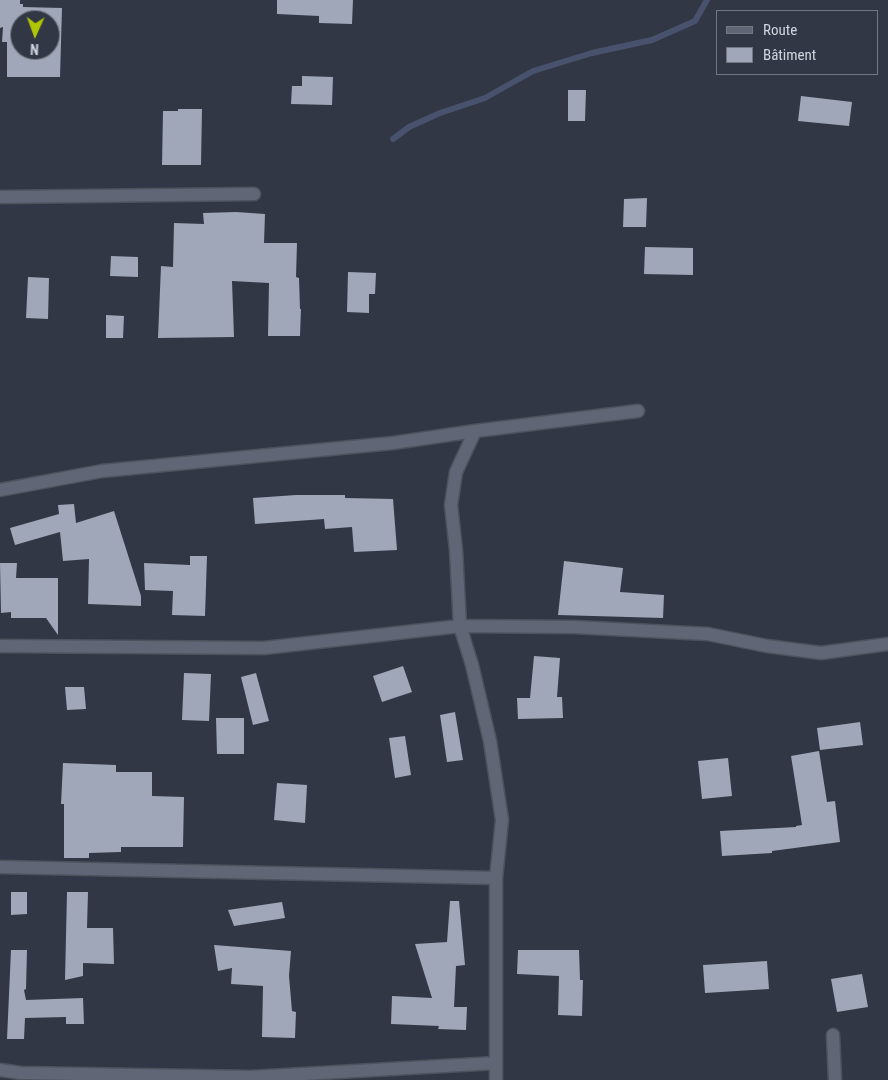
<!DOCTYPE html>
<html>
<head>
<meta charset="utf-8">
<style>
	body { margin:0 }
	#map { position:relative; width:888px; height:1080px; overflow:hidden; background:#313745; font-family:"Roboto Condensed",sans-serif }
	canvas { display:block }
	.legend { position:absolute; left:716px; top:10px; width:162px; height:65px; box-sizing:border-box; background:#313745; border:1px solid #717783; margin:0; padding:6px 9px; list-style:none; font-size:15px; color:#d2d6df }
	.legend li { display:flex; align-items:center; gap:10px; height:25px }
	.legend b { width:25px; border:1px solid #717783 }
	.north { position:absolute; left:10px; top:10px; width:50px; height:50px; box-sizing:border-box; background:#313745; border:1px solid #717783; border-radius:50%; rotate:182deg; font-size:14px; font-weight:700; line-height:20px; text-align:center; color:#d2d6df }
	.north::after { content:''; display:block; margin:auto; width:18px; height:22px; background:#afc505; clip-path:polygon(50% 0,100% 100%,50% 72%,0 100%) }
</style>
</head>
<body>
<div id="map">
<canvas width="888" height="1080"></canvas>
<ul class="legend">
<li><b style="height:6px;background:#606676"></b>Route</li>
<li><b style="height:14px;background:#9fa7b8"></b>Bâtiment</li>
</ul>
<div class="north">N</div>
</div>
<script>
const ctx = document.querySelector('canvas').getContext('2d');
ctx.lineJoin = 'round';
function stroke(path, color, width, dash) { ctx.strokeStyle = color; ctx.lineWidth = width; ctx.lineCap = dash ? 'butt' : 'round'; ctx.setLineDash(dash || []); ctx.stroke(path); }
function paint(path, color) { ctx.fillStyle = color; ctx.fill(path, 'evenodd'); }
stroke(new Path2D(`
	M393 139 409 127 440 113 485 98 533 71 592 53 652 40 695 21 707 0`), '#49526c', 6);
paint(new Path2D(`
	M0 0H20V4H23V7L62 8 60 77H7V42H2L3 27 0 28ZM20 20H50V50H20Z
	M277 0H353L352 24 319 23V16L277 14Z
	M302 76 333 77 332 105 291 104 292 86H302Z
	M568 90H586L585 121H568Z
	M801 96 852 102 849 126 798 121Z
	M178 109H202L201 165H162L163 111H178Z
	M647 198 646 227H623L624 199Z
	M236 212 265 214 264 243H297L296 277 299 278 300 309H301L300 336H268L269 283 232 281 234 337 158 338 161 266 173 267 174 223 204 224 203 213Z
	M645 247 693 248V275L644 274Z
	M111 256 138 257V277L110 276Z
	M348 272 376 273 375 294H369V313L347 312Z
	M28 277 49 278 48 319 26 318Z
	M106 315 124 316 123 338H106Z
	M296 495H345V498L393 499 397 550 354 552 352 527 325 529 324 519 255 524 253 498Z
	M74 504 76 523 114 511 141 596V606L88 604 89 559 63 561 60 532 15 545 10 528 59 514 58 505Z
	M190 556H207L205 616 172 615 173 591 145 590 144 563 190 565Z
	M564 561 623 568 620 592 664 595 663 618 558 615Z
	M0 563H17L16 578H58V635L46 618H11V612L1 613Z
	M534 656 560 658 557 697H562L563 718 518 719 517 698H530Z
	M403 666 412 692 382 702 373 676Z
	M184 673 211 674 209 721 182 720Z
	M256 673 269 721 253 725 241 677Z
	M65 687H84L86 709 67 710Z
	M455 712 463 760 447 762 440 715Z
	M216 718H244V754H217Z
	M860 722 863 745 820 750 817 728Z
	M405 736 411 775 395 778 389 738Z
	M819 751 827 802 835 801 840 842 772 851V853L722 856 720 831 796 827V826L802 825 791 756Z
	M728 758 732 796 702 799 698 761Z
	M63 763 116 765V772H152V796L184 797 183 847H121V852L89 853V858H64V804H61Z
	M277 783 307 785 305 823 274 820Z
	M11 892H27V914L11 915Z
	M67 892H88L87 928H113L114 964 83 963V976L65 980Z
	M450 901H459L465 965 456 966 454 1007H467L466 1030 438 1029 439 1026 391 1024 392 996 432 998 415 944 447 942Z
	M282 902 285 918 234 926 228 910Z
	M214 945 291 951 289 976 292 1011 296 1012 295 1038 262 1037 263 986 231 984 232 968 218 971Z
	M11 950H27L26 989 24 990 26 1000 83 998 84 1024H66V1017L25 1018 24 1039H7Z
	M518 950H579L580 980H583L582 1016 558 1015 559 976 517 974Z
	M767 961 769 989 705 993 703 965Z
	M862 974 868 1007 837 1012 831 979Z`), '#9fa7b8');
const minor = new Path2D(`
	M0 197 254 194
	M475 431 456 472 451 505 456 550 460 626 472 665 490 741 502 820 496 878V1080
	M0 490 102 471 393 443 475 431 638 411
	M0 646 264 648 460 626 574 627 708 634 767 646 821 653 888 644
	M0 867 496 878
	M833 1035 835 1080
	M0 1070 21 1073 251 1077 496 1063`);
stroke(minor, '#4d525d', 15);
stroke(minor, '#606676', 12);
</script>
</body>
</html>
